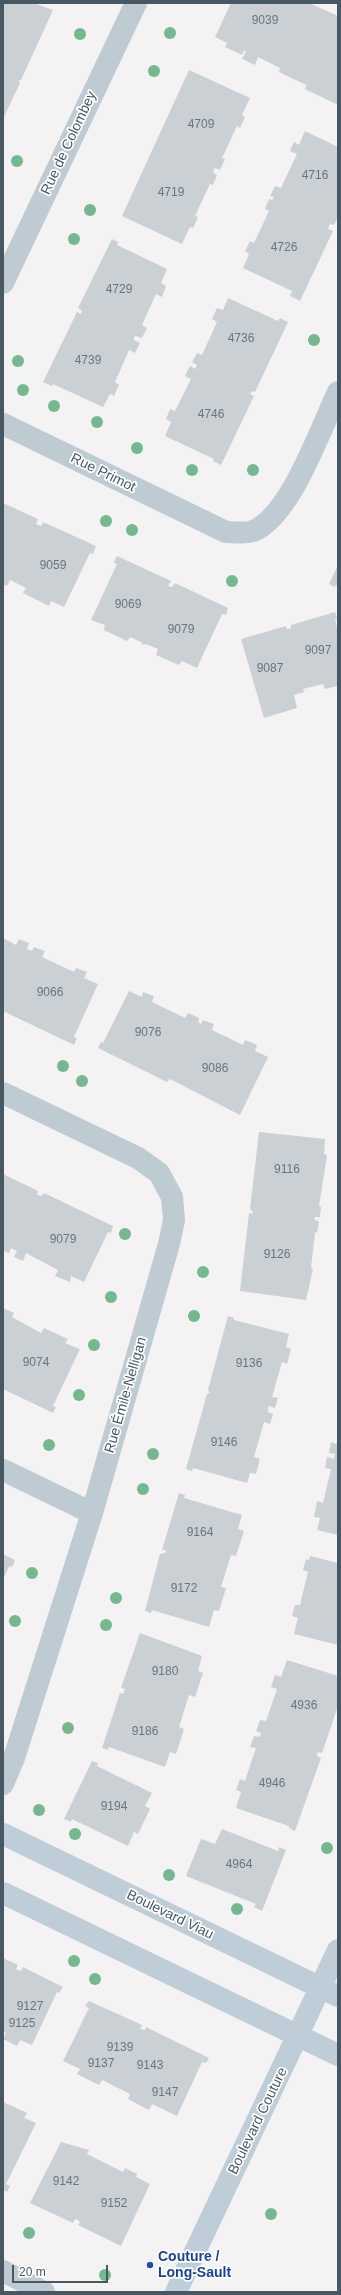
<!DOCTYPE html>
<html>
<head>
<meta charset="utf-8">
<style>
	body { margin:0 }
	#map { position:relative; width:341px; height:2295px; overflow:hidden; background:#f4f2f2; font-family:Helvetica,sans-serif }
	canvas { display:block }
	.frame { position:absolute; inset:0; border:4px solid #475862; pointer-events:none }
	.scale { position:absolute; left:12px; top:2265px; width:96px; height:18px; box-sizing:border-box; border:2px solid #475862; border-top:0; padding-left:5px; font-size:12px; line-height:14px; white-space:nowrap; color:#475862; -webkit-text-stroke:3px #fff; paint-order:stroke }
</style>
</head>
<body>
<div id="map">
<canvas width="341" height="2295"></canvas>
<div class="frame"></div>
<div class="scale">20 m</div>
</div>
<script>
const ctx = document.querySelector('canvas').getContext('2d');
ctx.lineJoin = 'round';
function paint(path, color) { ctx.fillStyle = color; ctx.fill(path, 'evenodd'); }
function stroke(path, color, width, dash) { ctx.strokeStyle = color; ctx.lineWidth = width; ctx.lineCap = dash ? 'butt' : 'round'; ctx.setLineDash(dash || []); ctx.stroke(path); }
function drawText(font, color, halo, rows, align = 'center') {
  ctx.font = font + ' Helvetica,sans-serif'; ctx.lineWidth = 3.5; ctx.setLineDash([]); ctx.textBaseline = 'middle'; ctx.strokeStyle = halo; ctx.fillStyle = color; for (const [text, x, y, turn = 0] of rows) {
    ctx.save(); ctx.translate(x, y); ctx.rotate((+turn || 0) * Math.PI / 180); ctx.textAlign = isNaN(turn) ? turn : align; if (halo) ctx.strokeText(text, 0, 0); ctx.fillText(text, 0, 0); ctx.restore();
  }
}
paint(new Path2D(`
	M3 3H33L53 10 21 80H18L20 83 3 119Z
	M231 3H309L338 16V105L305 89 308 80 306 85 279 72 280 68 258 57 255 65 242 59 246 51 244 50 242 55 225 47 227 43 215 37Z
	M189 70 250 98 242 115 245 117 240 128 237 126 222 158 225 159 220 170 215 168 213 172 217 175 213 185 210 184 195 216 198 217 193 228 190 227 182 244 122 216Z
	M305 131 338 147V217L334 225 330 224 329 226 328 229 333 231 300 301 290 296 292 291 243 268 249 254 245 251 250 241 254 243 269 211 265 209 269 199 272 200 274 197 270 196 275 186 281 188 297 154 290 151 294 142 299 145Z
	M112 239 118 242 117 245 167 269 161 283 166 286 162 297 156 294 142 325 147 328 142 338 136 336 134 337V340L140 343 135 353 129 350 115 382 119 385 114 396 110 394 103 407 53 384 52 386 43 382 77 312 81 314 82 311 78 308Z
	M228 298 278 321 280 318 288 322 255 392 252 391 250 394 254 396 221 465 213 461 214 459 165 436 171 422 166 419 170 409 175 411 191 379 185 376 190 366 195 369 197 365 192 362 197 353 202 355 217 322 212 319 217 308 223 310Z
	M3 503 38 519 36 524 41 526 43 522 96 546 93 554 90 553 64 607 51 601 49 606 23 593 26 588 10 580 7 586 3 584Z
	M117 556 171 581 168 586 172 587 175 583 228 608 226 615 222 614 197 668 182 661 179 665 156 655 158 649 146 644 141 645 143 643 130 637 127 641 104 630 105 625 91 620 117 564 114 562Z
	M338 565V586L336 585 334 587 329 584Z
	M335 612 337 618 335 619 338 632V686L325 689 323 684 303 689 304 692 294 695 297 708 264 718 241 639 286 626 287 629H289L291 628V625Z
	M3 938 16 945 19 939 29 943 27 949 32 951 34 947 45 951 42 957 74 972 76 968 87 972 84 978 98 984 74 1037 77 1038 74 1045 3 1011 5 1008 3 1007Z
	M129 991 142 997 143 992 154 996 152 1002 185 1018 188 1013 199 1018 198 1022 201 1024 203 1020 214 1024 212 1030 243 1045 245 1040 257 1045 255 1051 268 1057 240 1115 170 1079 167 1082 98 1048 101 1042 103 1043Z
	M259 1132 325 1139 324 1154 327 1155 319 1206 321 1207 320 1217H315L314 1219 319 1222 317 1233 315 1232 311 1268 313 1269 306 1300 240 1291 249 1213 253 1214V1212L250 1209Z
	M3 1174 38 1191 37 1195 42 1196 44 1193 113 1226 111 1233 108 1232 84 1282 71 1276 70 1282 55 1276 58 1270 26 1253 23 1261 14 1257 17 1251 11 1248 9 1253 3 1251Z
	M3 1308 14 1313 12 1317 41 1333 44 1328 68 1339 65 1343 80 1349 53 1406 56 1407 53 1413 3 1389Z
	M228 1316 234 1318V1320L289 1334 286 1347 291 1349 287 1364 282 1362 272 1397 278 1398 275 1408 269 1406 268 1409V1412L273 1414 270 1424 264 1422 254 1457 260 1459 256 1474 250 1473 247 1483 193 1468 192 1471 186 1469 207 1394 210 1393 208 1390Z
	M338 1440V1535L317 1530 320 1518 314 1517 317 1501 323 1503 331 1469 325 1468 327 1457 334 1459 335 1454 329 1453 331 1442 336 1444Z
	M179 1493 185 1495 184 1498 242 1515 238 1529 244 1531 236 1556 231 1555 221 1587 226 1588 219 1611 214 1610 209 1627 152 1610 151 1613 145 1611 160 1554 165 1553 166 1550H162Z
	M3 1554 15 1560 12 1567 9 1566 3 1580Z
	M310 1556 338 1563V1645L294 1634 298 1618 292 1616 295 1605H300L308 1572 303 1570 306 1559 309 1560Z
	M140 1633 202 1656 198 1671 203 1673 195 1697 189 1695 179 1727 184 1729 176 1754 170 1752 165 1767 109 1747 108 1750 102 1748 120 1693 123 1694 125 1689 121 1688Z
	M287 1660 338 1676V1706L322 1753 318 1752 317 1756 321 1758 295 1831 289 1828V1826L236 1808 241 1792 236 1790 240 1779 245 1781 256 1748 250 1747 254 1736 260 1737 261 1733 256 1731 260 1720 266 1721 277 1689 271 1687 275 1675 281 1677Z
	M92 1761 98 1763 97 1766 152 1793 145 1806 150 1809 138 1834 134 1832 128 1846 72 1819 71 1822 64 1819Z
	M222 1829 278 1851 279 1847 286 1850 262 1911 254 1907 256 1904 186 1876 201 1839 215 1844Z
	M3 1958 18 1965 16 1969 18 1970 21 1971 23 1967 63 1987 59 1993 57 1992 32 2045 20 2040 17 2046 3 2039 6 2033 3 2031Z
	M89 2001 142 2025 140 2029 145 2030 146 2027 209 2058 206 2063 202 2062 177 2116 152 2104 149 2110 128 2099 130 2094 102 2080 99 2085 77 2074 80 2069 63 2061 89 2008 85 2006Z
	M3 2102 27 2113 24 2118 36 2123 6 2184 10 2186 7 2192 3 2190Z
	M61 2142 89 2150 87 2154 123 2172 125 2168 137 2174 136 2177 150 2184 121 2246 78 2225 80 2222 78 2220 75 2219 73 2223 30 2203Z`), '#cbd0d5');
stroke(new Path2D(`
	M3 283 136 3
	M3 424 226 532C234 532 246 534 253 531 290 517 321 428 338 392
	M3 1093 138 1158 159 1173 172 1197 174 1220 169 1244 92 1513 14 1758 3 1784
	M3 1470 92 1513
	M3 2271 44 2292`), '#becbd3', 22);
stroke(new Path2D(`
	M3 1834 338 1996
	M3 1893 338 2055
	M176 2292 338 1950`), '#becdd7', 22);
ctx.fillStyle = '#74b88f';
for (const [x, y] of [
	[170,33],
	[80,34],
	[154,71],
	[17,161],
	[90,210],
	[74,239],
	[314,340],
	[18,361],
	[23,390],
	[54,406],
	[97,422],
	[137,448],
	[192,470],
	[253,470],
	[106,521],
	[132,530],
	[232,581],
	[63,1066],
	[82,1081],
	[125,1234],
	[203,1272],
	[111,1297],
	[194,1316],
	[94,1345],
	[79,1395],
	[49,1445],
	[153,1454],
	[143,1489],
	[32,1573],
	[116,1598],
	[15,1621],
	[106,1625],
	[68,1728],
	[39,1810],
	[75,1834],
	[327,1848],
	[169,1875],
	[237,1909],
	[74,1961],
	[95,1979],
	[271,2214],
	[29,2233],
	[105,2275]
]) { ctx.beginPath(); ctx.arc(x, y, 6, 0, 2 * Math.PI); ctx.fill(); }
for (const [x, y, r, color] of [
	[150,2265,4,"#1a4fb4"]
]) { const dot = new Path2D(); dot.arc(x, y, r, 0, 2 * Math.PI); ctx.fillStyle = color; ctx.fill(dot); stroke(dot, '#fff', 1.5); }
drawText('12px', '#68767f', null, [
	["9039",265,21],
	["4709",201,125],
	["4716",315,176],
	["4719",171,193],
	["4726",284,248],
	["4729",119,290],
	["4736",241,339],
	["4739",88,361],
	["4746",211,415],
	["9059",53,566],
	["9069",128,605],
	["9079",181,630],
	["9097",318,651],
	["9087",270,669],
	["9066",50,993],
	["9076",148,1033],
	["9086",215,1069],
	["9116",287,1170],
	["9079",63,1240],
	["9126",277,1255],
	["9074",36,1363],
	["9136",249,1364],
	["9146",224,1443],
	["9164",200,1533],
	["9172",184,1589],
	["9180",165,1672],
	["4936",304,1706],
	["9186",145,1732],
	["4946",272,1784],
	["9194",114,1807],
	["4964",239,1865],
	["9127",30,2007],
	["9125",22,2024],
	["9139",120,2048],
	["9137",101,2064],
	["9143",150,2066],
	["9147",165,2093],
	["9142",66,2182],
	["9152",114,2204]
]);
drawText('14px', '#475862', '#fff', [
	["Rue de Colombey",69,143,-65],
	["Rue Primot",103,473,26],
	["Rue Émile-Nelligan",126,1395,-74],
	["Boulevard Viau",170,1915,26],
	["Boulevard Couture",258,2121,-64]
]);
drawText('bold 14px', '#164399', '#fff', [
	["Couture /",158,2257],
	["Long-Sault",158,2273]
], 'left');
</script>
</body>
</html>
